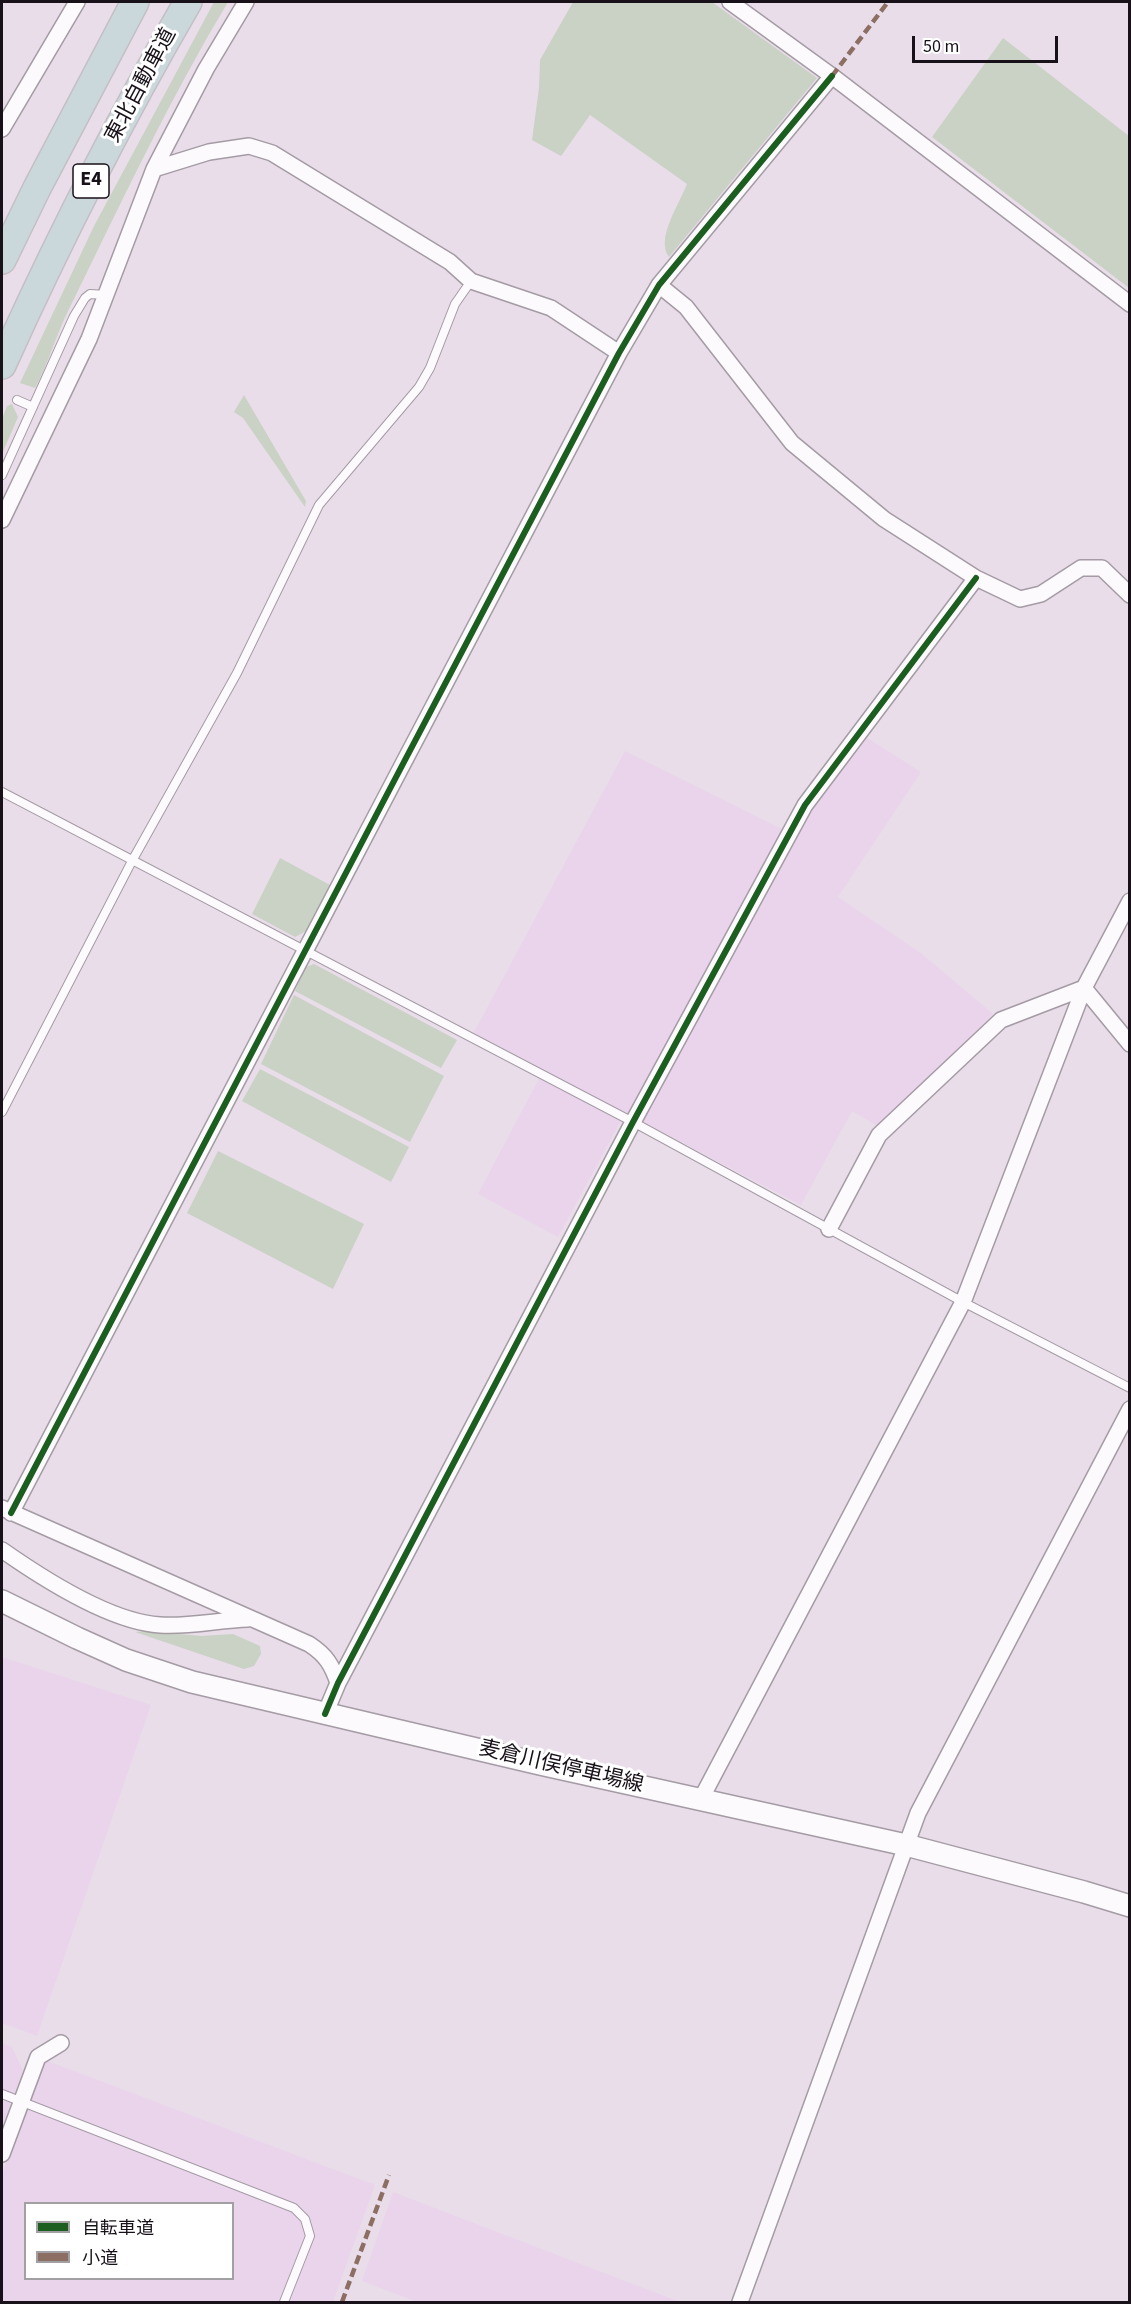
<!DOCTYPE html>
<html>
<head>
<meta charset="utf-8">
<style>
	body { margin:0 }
	#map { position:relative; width:1131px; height:2304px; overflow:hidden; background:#e9ddea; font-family:"Source Sans 3","Noto Sans JP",sans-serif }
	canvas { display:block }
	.frame { position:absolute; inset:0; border:3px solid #181119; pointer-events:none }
	.legend { position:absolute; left:24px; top:2202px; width:210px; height:78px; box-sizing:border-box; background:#fff; border:2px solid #a3a0a3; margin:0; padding:8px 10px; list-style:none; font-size:18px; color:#181119 }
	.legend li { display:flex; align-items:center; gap:12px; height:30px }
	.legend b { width:30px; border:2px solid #a3a0a3 }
	.scale { position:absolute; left:912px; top:36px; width:146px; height:27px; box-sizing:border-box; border:3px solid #181119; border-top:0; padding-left:8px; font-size:18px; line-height:21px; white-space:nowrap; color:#181119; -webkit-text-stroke:4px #fff; paint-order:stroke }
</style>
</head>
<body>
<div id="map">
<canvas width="1131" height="2304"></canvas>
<div class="frame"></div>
<ul class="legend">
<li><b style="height:8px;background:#1b5e20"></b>自転車道</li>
<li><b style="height:8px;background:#8d6e63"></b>小道</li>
</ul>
<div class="scale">50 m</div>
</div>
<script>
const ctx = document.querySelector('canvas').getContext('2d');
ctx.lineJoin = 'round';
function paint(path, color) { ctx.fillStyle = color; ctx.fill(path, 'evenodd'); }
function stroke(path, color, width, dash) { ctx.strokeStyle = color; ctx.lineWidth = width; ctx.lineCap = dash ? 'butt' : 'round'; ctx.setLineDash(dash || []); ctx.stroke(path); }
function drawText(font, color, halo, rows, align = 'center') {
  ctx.font = font + ' "Source Sans 3","Noto Sans JP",sans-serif'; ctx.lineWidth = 6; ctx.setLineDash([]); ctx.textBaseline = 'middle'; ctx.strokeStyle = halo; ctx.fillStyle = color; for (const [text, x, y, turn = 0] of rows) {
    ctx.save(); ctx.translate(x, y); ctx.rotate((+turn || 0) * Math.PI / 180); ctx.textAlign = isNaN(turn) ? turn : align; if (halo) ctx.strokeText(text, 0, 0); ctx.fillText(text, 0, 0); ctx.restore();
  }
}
paint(new Path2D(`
	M864 736 921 772 838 897 922 954 993 1014 879 1127 852 1111 801 1205 625 1113 558 1237 478 1194 543 1071 473 1034 625 751 794 835 809 807Z
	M2 1657 151 1705 37 2036 2 2023Z
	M2 2043 12 2047 23 2071 2 2127Z
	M45 2060 375 2185 333 2302H2V2174ZM26 2204H232V2278H26Z
	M393 2192 680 2302H417L362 2281Z`), '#ead4eb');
paint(new Path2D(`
	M214 2H228C169 100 120 205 69 309 56 335 49 362 35 388L20 383 94 226Z
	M573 2H712L817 78 669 257C655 239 680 203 687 184L590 115 561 156 532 140 539 88 540 60Z
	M1003 38 1129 136V288L932 137Z
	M244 395 306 501 305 507 243 418 234 412Z
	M12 404 18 417 2 454V419L7 406Z
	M280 858 330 885 306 931 295 937 252 914Z
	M314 964 457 1040 441 1068 295 991 306 967Z
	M294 995 444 1076 410 1142 261 1064Z
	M260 1069 409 1147 391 1182 242 1101Z
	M218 1151 364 1224 333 1289 187 1213Z
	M147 1631 201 1636 233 1634 260 1646 261 1654 254 1666 244 1669 135 1632Z`), '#c9d2c4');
const lane = new Path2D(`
	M17 400 33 407
	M2 475 74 316 85 298 90 294 106 295
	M2 792 633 1122 963 1302 1130 1388
	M2 1112 132 861 237 673 319 505 419 387 430 368 455 304 471 281
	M2 2094 294 2208 305 2219 310 2236 284 2302`);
const street = new Path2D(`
	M730 2 832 76 1130 304
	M2 129 77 2
	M154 169 209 152 249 146 272 153 450 262 471 281 551 308 619 353
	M659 285 686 307 792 443 884 519 976 578 1020 599 1041 594 1081 568H1102L1130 595
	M2 520 89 339 154 169 206 69 246 2
	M829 1229 879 1135 1001 1020 1084 988 1130 1044
	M2 1508 309 1644C326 1655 332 1665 338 1683
	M11 1513C214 1126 415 739 619 353L659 285 832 76
	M2 1550C42 1578 110 1622 160 1625 189 1627 219 1620 248 1619
	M325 1714 338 1683 633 1122 805 805 976 578
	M701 1799 963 1302 1084 988 1130 901
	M2 2154 38 2057 61 2043
	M740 2302 918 1813 1130 1409`);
const secondary = new Path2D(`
	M2 1601 77 1638 126 1660 192 1682 540 1764 906 1845 1084 1892 1130 1906`);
const highway = new Path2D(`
	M2 260 37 188 135 2
	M2 365C58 241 120 119 188 2`);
stroke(lane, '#a49ba5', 10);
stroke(street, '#a49ba5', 18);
stroke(secondary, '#a49ba5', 24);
stroke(highway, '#c4bfc5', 30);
stroke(lane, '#fcfafc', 8);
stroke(street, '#fcfafc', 15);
stroke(secondary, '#fcfafc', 21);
stroke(highway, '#cad8dc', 27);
stroke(new Path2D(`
	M832 76 888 2
	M342 2302 389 2175`), '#8d6e63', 4.5, [9, 4.5]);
stroke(new Path2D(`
	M11 1513C214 1126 415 739 619 353L659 285 832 76
	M325 1714 338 1683 633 1122 805 805 976 578`), '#1b5e20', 6);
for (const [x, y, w] of [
	[91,181,36]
]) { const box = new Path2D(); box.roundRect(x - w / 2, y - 17, w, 34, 4.5); ctx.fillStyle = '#fff'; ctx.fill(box); stroke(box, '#181119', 1.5); }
drawText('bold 20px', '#181119', null, [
	["E4",91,181]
]);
drawText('21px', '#181119', '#fff', [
	["東北自動車道",142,86,-62],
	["麦倉川俣停車場線",561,1768,13]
]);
</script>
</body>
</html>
